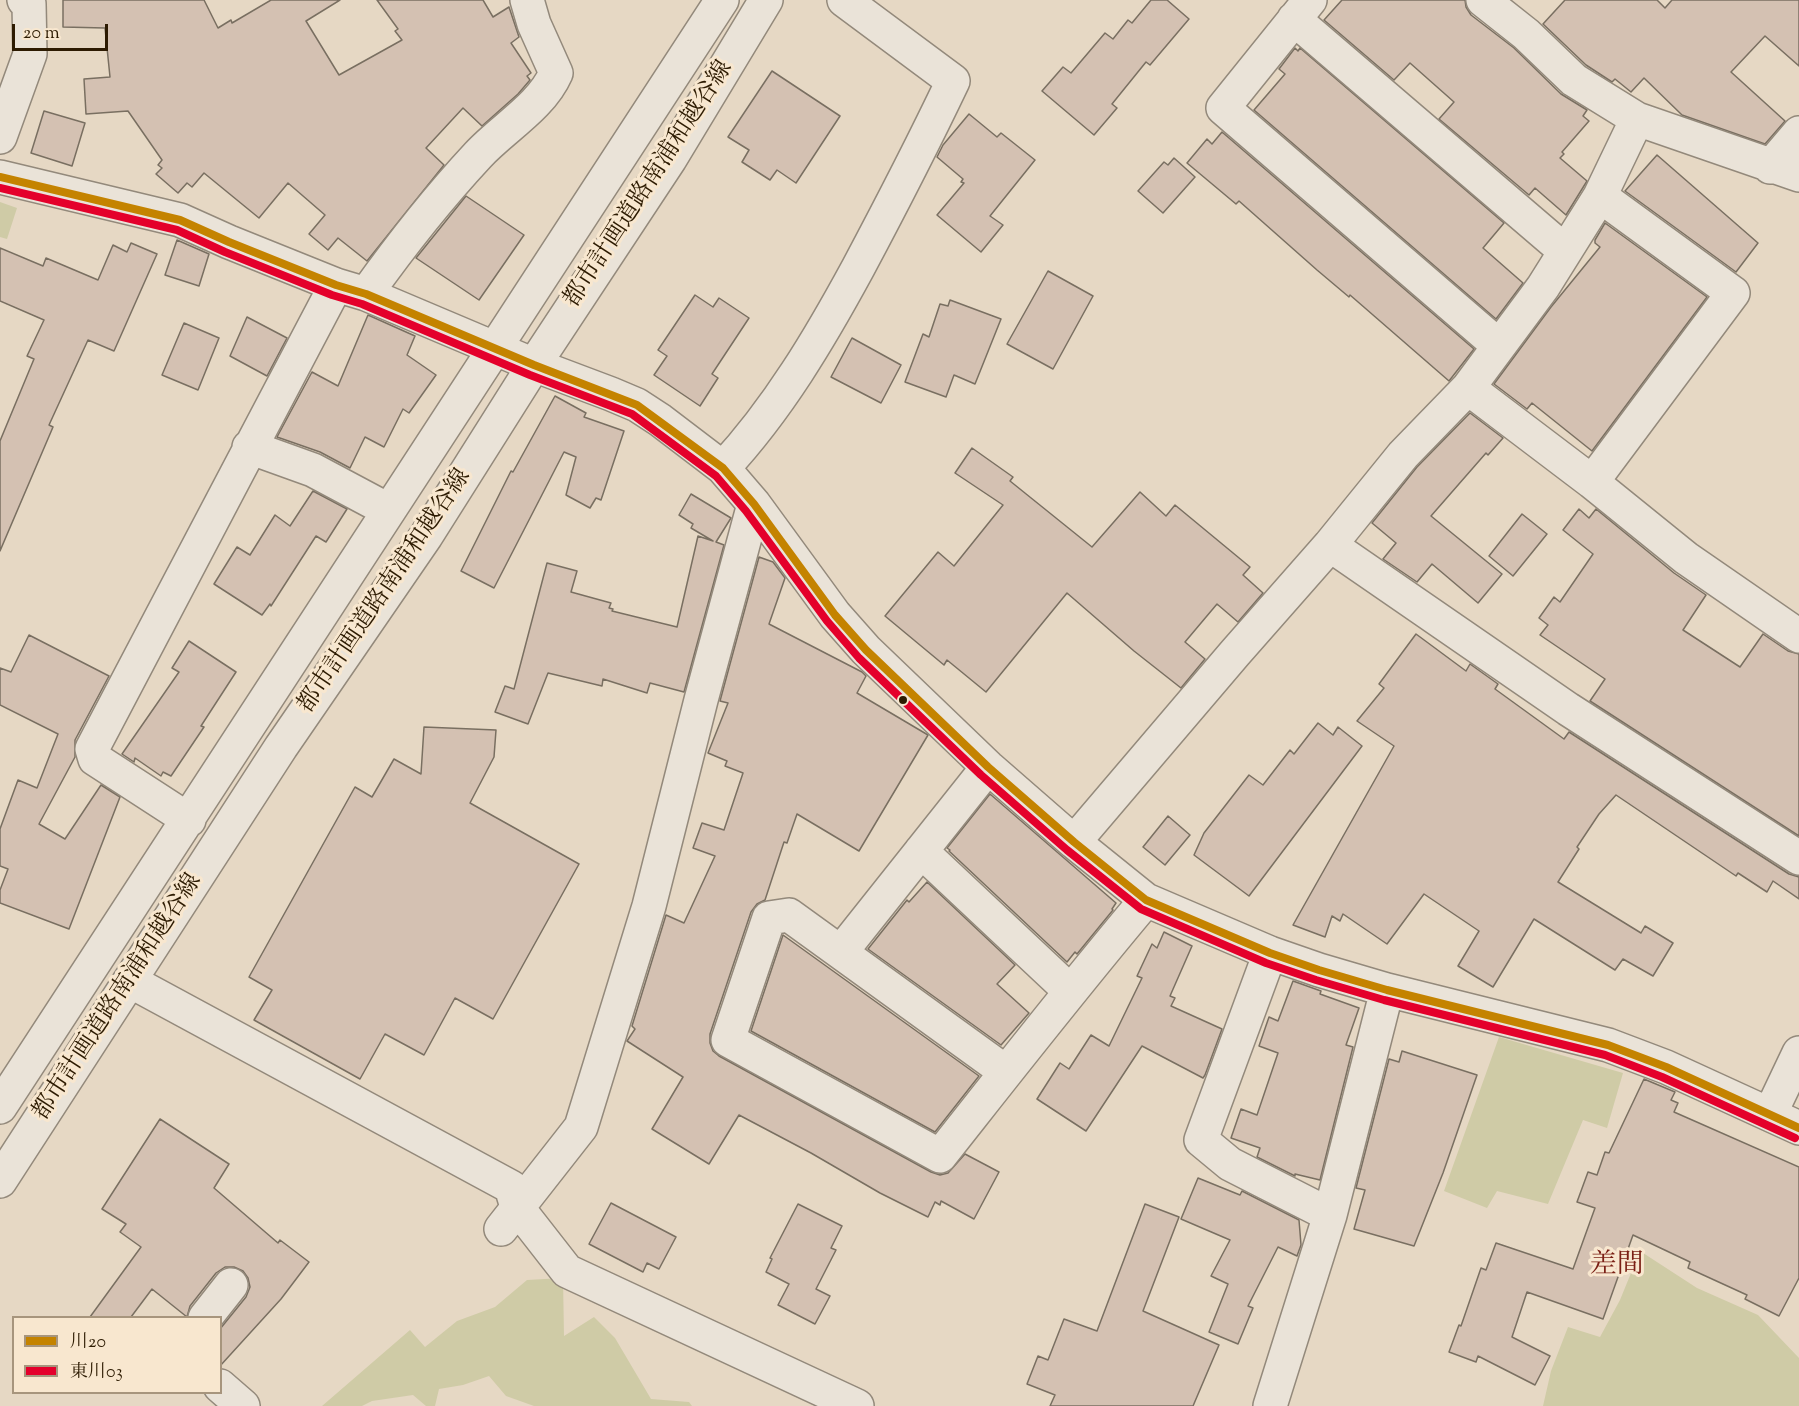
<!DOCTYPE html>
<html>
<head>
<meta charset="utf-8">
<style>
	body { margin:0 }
	#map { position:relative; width:1799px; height:1406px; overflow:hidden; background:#e6d8c4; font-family:"Sorts Mill Goudy","Noto Serif JP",serif }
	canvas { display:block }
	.legend { position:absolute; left:12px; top:1316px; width:210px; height:78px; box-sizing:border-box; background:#f8e7cf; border:2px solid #a7957d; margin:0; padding:8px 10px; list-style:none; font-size:18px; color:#2d1b02 }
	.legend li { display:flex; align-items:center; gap:12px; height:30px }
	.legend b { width:30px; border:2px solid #a7957d }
	.scale { position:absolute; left:12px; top:24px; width:96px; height:27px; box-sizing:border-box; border:3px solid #2d1b02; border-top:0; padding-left:8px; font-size:18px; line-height:21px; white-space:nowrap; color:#2d1b02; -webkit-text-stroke:4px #f8e7cf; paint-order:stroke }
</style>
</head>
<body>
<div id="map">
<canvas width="1799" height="1406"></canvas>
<ul class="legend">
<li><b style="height:8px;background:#c48300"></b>川20</li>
<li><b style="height:8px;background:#e4002b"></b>東川03</li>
</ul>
<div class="scale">20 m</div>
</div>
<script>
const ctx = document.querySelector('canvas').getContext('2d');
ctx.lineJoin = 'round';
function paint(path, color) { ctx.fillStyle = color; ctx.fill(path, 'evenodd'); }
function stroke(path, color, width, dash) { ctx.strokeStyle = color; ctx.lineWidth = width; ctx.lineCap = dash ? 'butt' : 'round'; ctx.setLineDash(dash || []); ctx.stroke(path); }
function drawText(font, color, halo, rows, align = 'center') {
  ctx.font = font + ' "Sorts Mill Goudy","Noto Serif JP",serif'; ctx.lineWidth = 6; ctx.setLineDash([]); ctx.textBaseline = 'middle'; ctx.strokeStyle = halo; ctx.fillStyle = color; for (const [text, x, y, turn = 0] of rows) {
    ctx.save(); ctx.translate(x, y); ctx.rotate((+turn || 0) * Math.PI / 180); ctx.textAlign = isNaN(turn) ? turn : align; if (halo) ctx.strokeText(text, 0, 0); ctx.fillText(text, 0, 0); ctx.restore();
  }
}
paint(new Path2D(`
	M0 202 17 208 7 239 0 237Z
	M1499 1037 1623 1073 1607 1128 1583 1120 1548 1204 1497 1191 1487 1208 1444 1191Z
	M1640 1251 1697 1288 1758 1315 1799 1358V1406H1543L1551 1371 1568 1327 1600 1337 1620 1300Z
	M563 1278 564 1336 594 1317 615 1338 651 1399 689 1402 692 1406H534L506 1396 489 1376 463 1385 439 1389 435 1406H426L413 1395 372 1401 362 1406H322L410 1330 425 1347 457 1321 495 1307 527 1280Z`), '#cfcba6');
const building = new Path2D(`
	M63 0H204L218 28 231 20 232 23 271 0H340L306 21 339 75 402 40 395 31 398 29 377 0H483L493 17 509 7 519 37 511 43 531 73 527 76 530 80 518 94 482 126 463 108 426 148 444 165 367 261 338 238 328 250 309 234 325 215 288 183 259 218 204 173 192 187 187 183 178 193 156 174 162 168 158 165 162 160 128 111 86 114 84 79 110 77 105 28 63 27Z
	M1151 0H1167L1189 19 1150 65 1146 62 1112 104 1117 108 1094 135 1042 91 1063 67 1071 73 1105 33 1113 39 1128 20 1132 23Z
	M1342 0H1465L1466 7 1471 15 1514 48 1561 94 1587 110 1583 116 1589 121 1562 152 1564 154 1560 158 1587 181 1566 215 1535 188 1529 195 1439 119 1454 102 1410 63 1394 80 1324 20Z
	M1565 0H1657L1665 8 1672 0H1799V66L1765 36 1731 72 1785 121 1765 144 1682 115 1644 78 1631 92 1615 79 1612 82 1586 65 1543 24Z
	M1295 48 1298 51 1300 48 1504 223 1483 248 1523 283 1496 319 1254 110 1285 74 1279 69Z
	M772 71 840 116 796 183 777 170 770 180 742 162 749 150 728 137Z
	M44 111 85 123 72 166 31 153Z
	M969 114 997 137 1001 133 1035 160 990 216 1003 225 981 252 937 215 964 183 961 182 963 179 937 157 943 145Z
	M1222 132 1474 349 1449 381 1350 295 1349 297 1317 270 1239 201 1236 204 1187 163 1207 139 1212 144Z
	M1657 155 1758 243 1736 272 1625 191Z
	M1174 158 1195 177 1163 213 1138 191 1164 162 1168 165Z
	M466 196 524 235 479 300 416 258Z
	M1605 223 1707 297 1592 451 1532 403 1527 409 1494 384 1551 307 1600 247 1595 243V240Z
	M177 240 209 254 199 286 165 275Z
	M131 243 157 254 114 351 88 340 49 425 53 427 0 551V441L34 359 27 356 44 320 0 301V248L43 266 46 258 98 280 113 245 127 252Z
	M1048 271 1093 296 1053 369 1007 344Z
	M695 295 713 307 719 298 749 318 712 374 718 378 700 406 654 375 667 356 658 350Z
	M950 300 1001 319 975 384 954 375 946 397 905 382 923 334 929 337 940 304 948 306Z
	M368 315 415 336 407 355 436 375 409 413 403 409 384 447 365 437 350 468 320 452 277 437 312 372 338 386Z
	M247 317 287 338 267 376 230 356Z
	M184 323 219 338 198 390 162 375Z
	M852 338 901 365 881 403 831 377Z
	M555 396 586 413 584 417 624 431 601 500 596 498 590 508 566 495 576 457 564 452 494 588 461 571 511 471 513 472Z
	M1470 413 1503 438 1488 455 1486 453 1431 516 1502 574 1478 603 1432 564 1417 582 1383 559 1396 543 1372 523 1417 467Z
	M972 448 1013 477 1010 481 1092 547 1140 492 1166 516 1175 505 1250 567 1243 575 1263 593 1238 622 1217 604 1185 642 1205 659 1181 688 1134 651 1067 593 986 692 947 660 944 665 885 616 938 552 954 566 1003 505 955 473Z
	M313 491 347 509 326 542 316 536 271 606 270 604 262 615 214 584 237 547 250 555 275 515 290 526Z
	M691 494 731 518 716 542 724 545 684 692 650 683 647 693 603 679 602 686 548 673 528 724 495 712 505 686 514 689 547 563 577 571 571 592 611 603 609 608 613 609 612 611 677 627 698 536 713 541 691 528 693 524 679 515Z
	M1579 509 1589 518 1596 509 1674 573 1706 595 1683 630 1740 667 1763 634 1788 651 1799 654V836L1590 701 1605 679 1540 635 1548 625 1539 618 1554 597 1560 602 1593 554 1563 530Z
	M1522 514 1547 534 1513 576 1489 556Z
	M759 557 773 562 785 578 769 624 862 672 866 676 857 693 928 735 859 851 797 814 787 843 784 842 765 900 757 904 751 912 710 1034V1043L713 1051 719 1056 931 1172 940 1175 948 1173 965 1154 999 1172 974 1219 941 1201 940 1205 935 1202 928 1217 880 1193 811 1153 739 1115 709 1164 652 1129 683 1077 627 1041 635 1029 632 1026 666 915 684 923 715 856 693 848 702 823 724 830 743 773 725 766 727 761 708 753 728 703 720 701Z
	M1416 634 1466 671 1470 664 1498 684 1495 689 1564 739 1569 732 1789 874 1799 877V899L1773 881 1767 892 1738 873 1736 876 1616 795 1599 814 1577 847 1579 849 1558 882 1641 933 1645 926 1673 943 1653 976 1623 959 1615 970 1534 919 1493 987 1458 966 1479 931 1424 894 1387 944 1343 914 1340 921 1332 916 1325 937 1293 925 1394 746 1357 721 1384 688 1379 684Z
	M29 635 109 676 75 740V757L39 824 65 839 101 785 120 797 69 929 0 903V890L8 869 0 866V829L18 780 37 788 58 734 0 705V668L11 672Z
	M189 641 236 672 201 726 204 727 171 776 163 772 161 776 135 758 134 762 122 754 179 672 172 668Z
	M1318 723 1333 735 1338 727 1362 746 1249 896 1194 855 1204 833 1249 775 1263 785 1290 750 1294 754Z
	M424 727 496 730 494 757 470 803 579 864 493 1019 455 998 424 1055 385 1034 360 1079 254 1020 272 990 249 977 355 787 372 797 394 759 421 774Z
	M990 794 1116 903 1112 909 1113 910 1077 954 1075 952 1067 962 949 851 950 850 947 848Z
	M1168 816 1190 835 1165 865 1143 847Z
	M927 882 1015 965 997 984 1029 1013 1001 1045 868 949 907 900 909 902Z
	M1164 932 1192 946 1170 996 1175 998 1171 1006 1222 1029 1205 1075 1203 1078 1142 1046 1086 1131 1037 1099 1060 1063 1069 1069 1091 1035 1109 1046 1142 978 1137 976 1152 944 1157 948Z
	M783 935 979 1076 935 1132 751 1031Z
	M1293 981 1321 991 1320 994 1359 1008 1346 1045 1353 1047 1320 1180 1295 1174V1176L1257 1157 1260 1148 1231 1138 1241 1109 1257 1115 1278 1053 1259 1046 1269 1017 1278 1021Z
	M1402 1051 1477 1075 1443 1173 1414 1246 1354 1229 1365 1190 1356 1188 1389 1059 1399 1062Z
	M1644 1079 1675 1092 1671 1100 1678 1103 1674 1112 1799 1167V1278L1779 1316 1745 1299 1747 1295 1688 1268 1690 1262 1633 1235 1603 1319 1527 1292 1512 1337 1550 1356 1535 1385 1478 1356 1476 1362 1449 1352 1459 1325 1461 1326 1481 1268 1486 1270 1496 1243 1573 1269 1595 1208 1577 1202 1588 1172 1597 1175 1605 1152 1609 1153Z
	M160 1119 229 1164 214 1188 278 1243 280 1240 309 1262 281 1299 220 1366V1329L246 1297 250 1287 248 1278 243 1271 234 1267H225L216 1273 190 1306 187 1317 152 1289 131 1317H90L141 1247 120 1232 126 1224 102 1209Z
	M1198 1178 1240 1195 1242 1191 1299 1220 1301 1245 1297 1256 1278 1247 1248 1306 1253 1308 1238 1344 1209 1332 1228 1284 1211 1276 1230 1240 1181 1219Z
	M611 1203 676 1237 659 1269 647 1263 643 1272 589 1244Z
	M798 1204 842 1226 831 1248 836 1250 816 1289 830 1296 815 1324 778 1305 789 1284 766 1272 772 1259 770 1258Z
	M1145 1204 1179 1217 1143 1311 1219 1345 1193 1406H1050L1055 1395 1027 1384 1038 1356 1048 1360 1064 1319 1097 1331Z`);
paint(building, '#d4c1b2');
stroke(building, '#796f61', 1.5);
const minor = new Path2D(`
	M1310 0 1223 108 1499 346
	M1483 0 1526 34 1574 80 1637 119 1799 175
	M1294 19 1565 251
	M0 137 30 54 29 4 24 0
	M1770 167 1799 133
	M0 177 180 220 229 242 336 285 366 294 534 365 611 394 637 405 660 420 723 468 754 504 835 615 866 650 988 767 1074 842 1146 900 1270 953 1319 970 1387 990 1608 1045 1666 1067 1799 1128
	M366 294C401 245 437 199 478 155 503 128 541 107 556 73L534 24 527 0
	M1468 388 1592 482 1686 558 1799 636
	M249 447 313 470 388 510
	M723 468C778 409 820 338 858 268 891 206 923 144 953 81L844 0
	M1592 482 1733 293 1600 196
	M1330 545 1568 709 1799 858
	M189 820 95 759 92 749 336 285
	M1074 842 1235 653 1330 545 1403 455 1468 388 1543 287 1600 196 1637 119
	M921 851 1070 991
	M841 952 988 767
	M1270 953 1201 1140 1230 1164 1330 1215
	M130 981 511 1187 517 1207 567 1271 857 1406
	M1006 1072 789 915 769 918 728 1040 940 1156C1008 1070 1075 984 1146 900
	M0 1107 722 0
	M1770 1114 1799 1053
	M0 1181 281 747 426 536 534 365 670 159 766 0
	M501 1229 581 1127 649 906 701 700 754 504
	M205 1318 231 1285
	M220 1386 243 1406
	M1270 1406 1330 1215 1387 990`);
stroke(minor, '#93897b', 36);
stroke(minor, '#eae3d8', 33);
stroke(new Path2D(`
	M0 177 180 220 229 242 336 285 366 294 534 365 637 405 723 468 754 504 835 615 866 650 988 767 1074 842 1146 900 1270 953 1319 970 1387 990 1608 1045 1666 1067 1799 1128`), '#c48300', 8);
stroke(new Path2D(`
	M0 188 177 230 225 252 332 295 362 304 530 375 632 414 716 476 746 511 827 621 859 658 981 775 1067 850 1141 909 1266 963 1316 980 1384 1000 1605 1055 1662 1077 1795 1138`), '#e4002b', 8);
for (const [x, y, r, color] of [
	[903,700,5,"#2d1b02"]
]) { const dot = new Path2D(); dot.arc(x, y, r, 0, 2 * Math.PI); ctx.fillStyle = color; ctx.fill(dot); stroke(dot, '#f8e7cf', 2); }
drawText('24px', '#2d1b02', '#f8e7cf', [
	["都市計画道路南浦和越谷線",650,185,-57],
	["都市計画道路南浦和越谷線",386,592,-56],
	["都市計画道路南浦和越谷線",119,998,-57]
]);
drawText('27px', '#7a1f14', '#f8e7cf', [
	["差間",1617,1267]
]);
</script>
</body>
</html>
